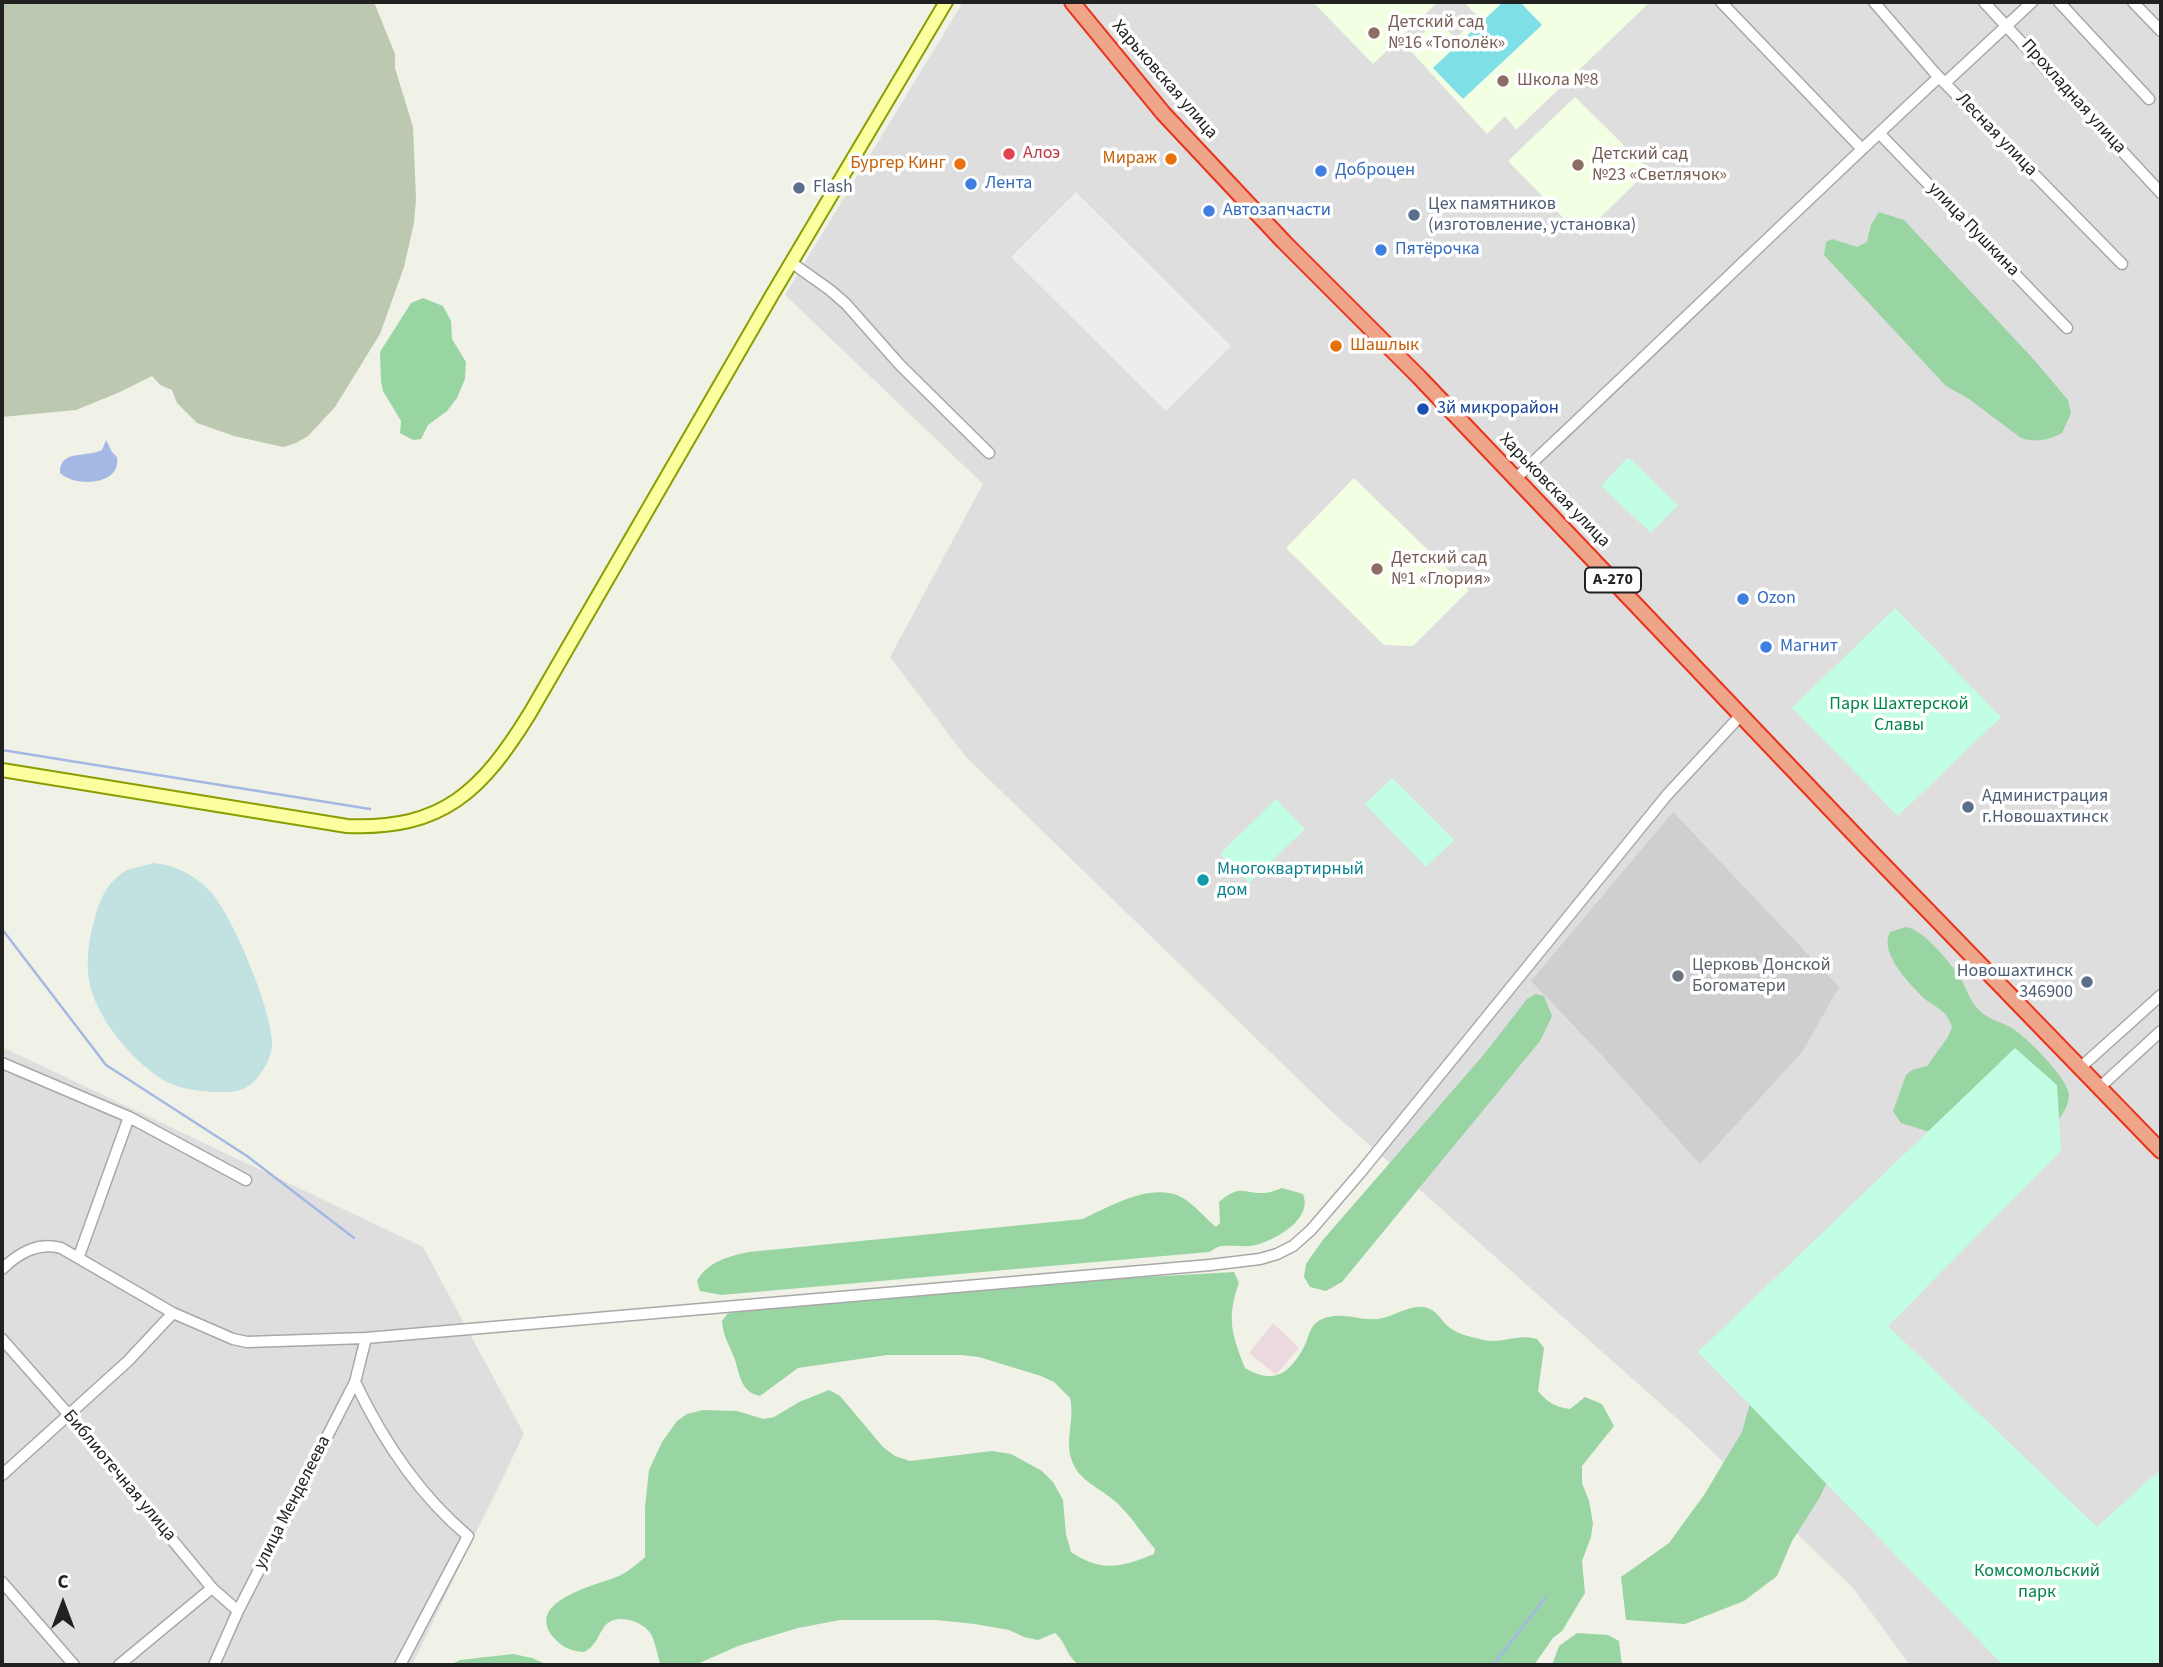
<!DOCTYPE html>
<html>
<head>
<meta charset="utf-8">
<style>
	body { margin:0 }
	#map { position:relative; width:2163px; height:1667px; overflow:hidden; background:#f1f2e7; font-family:"Source Sans 3",sans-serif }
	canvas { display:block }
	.frame { position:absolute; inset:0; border:4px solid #212121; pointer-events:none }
	.north { position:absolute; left:28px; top:1569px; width:70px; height:70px; -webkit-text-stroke:5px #fff; paint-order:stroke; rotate:0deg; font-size:19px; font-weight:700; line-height:28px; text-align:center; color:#212121 }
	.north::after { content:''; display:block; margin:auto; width:24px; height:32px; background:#212121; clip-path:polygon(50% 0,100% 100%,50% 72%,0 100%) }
</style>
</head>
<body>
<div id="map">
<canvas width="2163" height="1667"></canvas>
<div class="frame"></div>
<div class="north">С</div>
</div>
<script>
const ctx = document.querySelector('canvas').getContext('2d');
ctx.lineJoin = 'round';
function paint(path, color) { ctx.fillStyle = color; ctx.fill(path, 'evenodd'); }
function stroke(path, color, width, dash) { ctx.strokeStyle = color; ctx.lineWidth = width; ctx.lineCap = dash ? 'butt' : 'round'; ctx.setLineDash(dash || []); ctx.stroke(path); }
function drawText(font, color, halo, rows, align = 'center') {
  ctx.font = font + ' "Source Sans 3",sans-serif'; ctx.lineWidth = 7; ctx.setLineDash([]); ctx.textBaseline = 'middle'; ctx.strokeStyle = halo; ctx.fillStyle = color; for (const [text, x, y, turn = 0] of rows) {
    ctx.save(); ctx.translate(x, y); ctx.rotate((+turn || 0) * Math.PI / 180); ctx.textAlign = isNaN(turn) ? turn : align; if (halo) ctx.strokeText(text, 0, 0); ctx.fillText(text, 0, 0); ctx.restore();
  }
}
paint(new Path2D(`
	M963 2H2161V1665H1910L1853 1588 1690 1430 1331 1111 966 757 890 657 983 484 785 295Z
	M2 1047 423 1247 524 1434 412 1665H2Z`), '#dfdede');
paint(new Path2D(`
	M1273 1323 1299 1348 1276 1375 1249 1353Z`), '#ecd8df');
paint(new Path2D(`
	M1313 2H1438L1373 64Z
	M1464 2H1650L1516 130 1505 116 1487 134 1407 47 1438 20 1455 38 1479 18Z
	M1575 97 1649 170 1581 236 1508 161Z
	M1354 478 1469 590 1413 646 1384 645 1286 548Z`), '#f2ffe3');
paint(new Path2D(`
	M1673 812 1839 987 1802 1052 1700 1164 1597 1050 1531 981Z`), '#cfcfcf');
paint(new Path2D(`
	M2 2H374L395 54V68L413 127 416 199 414 223 404 267 380 334 335 407 308 436 296 443 283 447 234 436 197 423 177 403 172 390 160 385 152 376 120 392 76 410 2 417Z`), '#bdc8b1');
paint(new Path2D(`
	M1879 212 1904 220 2036 362 2068 400 2071 413 2062 433C2049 440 2035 443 2021 438L1969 399 1946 386 1824 255 1826 242 1832 239 1857 247 1867 242 1871 225Z
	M423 298 443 306 451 321 452 339 466 362 465 379 457 398 447 411 428 425 421 439 413 440 400 433 401 421 383 391 381 382 380 352 411 303Z
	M1906 927C1922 929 1947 959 1957 973 1967 986 1968 1001 1982 1013 1989 1019 2001 1022 2010 1027 2025 1035 2068 1078 2069 1095 2069 1103 2064 1113 2059 1119L1942 1136 1901 1123 1893 1111 1906 1075 1912 1070 1927 1066 1948 1037 1952 1027C1950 1022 1948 1016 1944 1013 1939 1008 1932 1004 1926 1000 1911 986 1878 952 1890 932Z
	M1536 994 1544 996 1552 1016 1540 1041 1342 1282 1326 1291 1310 1287 1304 1277 1306 1264 1322 1241 1486 1052 1527 999Z
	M1282 1188 1303 1194C1313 1219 1277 1239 1256 1245 1245 1248 1226 1244 1218 1247 1215 1248 1212 1251 1209 1252L721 1295 700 1291 697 1281C707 1262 729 1256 749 1252L1083 1219C1110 1206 1153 1181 1183 1198 1196 1206 1205 1218 1216 1227L1220 1223 1219 1202C1241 1183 1243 1194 1264 1193 1270 1193 1276 1190 1282 1188Z
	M1234 1272 1239 1283C1226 1318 1232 1335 1245 1368 1274 1385 1289 1374 1304 1347 1309 1337 1309 1326 1320 1320 1340 1310 1359 1321 1378 1319 1395 1317 1413 1301 1430 1309 1438 1312 1442 1322 1449 1327 1458 1335 1473 1337 1484 1340 1502 1344 1519 1333 1537 1339L1544 1348 1538 1391C1547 1402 1555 1407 1570 1409L1585 1397 1602 1404 1614 1426 1582 1466V1483L1589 1501 1593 1523 1591 1537 1582 1561 1585 1593 1562 1631 1553 1638 1534 1665H1079C1065 1654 1067 1644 1055 1633L1038 1640 1024 1637 1009 1630 975 1624 936 1620H840L798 1628 738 1646 695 1665H661C657 1656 656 1643 651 1634 642 1620 614 1612 604 1627 597 1637 596 1646 584 1652 573 1652 562 1647 555 1639 521 1601 598 1585 619 1576 629 1571 637 1564 645 1557V1507L649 1470 662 1442 677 1421 687 1414 703 1410 737 1411 764 1419 774 1417 799 1402 829 1390 840 1396 883 1447 895 1456 910 1461 992 1451 1011 1454 1042 1471 1053 1482 1063 1500 1066 1534 1071 1552C1102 1573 1122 1567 1154 1554L1155 1549C1142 1534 1132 1517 1117 1503 1100 1487 1078 1482 1071 1458 1065 1439 1075 1418 1070 1398L1054 1382 1041 1376 979 1357 961 1355H887L798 1368 760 1396C741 1392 740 1376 735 1360 730 1346 723 1337 722 1321L727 1314 736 1312 1092 1280Z
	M1757 1378 1839 1456 1820 1497 1792 1541 1777 1576 1744 1601 1685 1624 1626 1620 1621 1577 1669 1543 1704 1495 1742 1432Z
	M1577 1633 1608 1635 1619 1641 1622 1665H1552L1559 1646Z
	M513 1654 532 1658 548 1665H450L460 1660Z`), '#98d5a3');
paint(new Path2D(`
	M153 863C175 865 193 874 209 890 231 911 271 1009 272 1040 273 1055 266 1067 257 1078 245 1093 233 1092 215 1092 198 1091 178 1089 163 1080 135 1062 104 1027 93 995 84 972 88 940 95 917 100 898 109 880 127 870 135 867 145 866 153 863Z`), '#c2e1e1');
paint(new Path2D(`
	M1628 457 1678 505 1651 533 1601 486Z
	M1895 608 2001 717 1898 816 1792 708Z
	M1392 778 1454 840 1426 867 1365 804Z
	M1276 799 1305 829 1249 883 1220 854Z
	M2015 1048 2057 1085 2061 1151 1888 1326 2097 1527 2161 1469V1665H2003L1698 1352Z`), '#c2fee3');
paint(new Path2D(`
	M1503 2H1520L1542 25 1463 99 1433 68Z`), '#7fdfe7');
paint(new Path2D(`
	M1076 192 1231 346 1166 411 1011 257Z`), '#ededed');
paint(new Path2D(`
	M106 440 112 452 117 457C122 485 76 488 60 473 59 449 87 458 102 450Z`), '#a4b8e3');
stroke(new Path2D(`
	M2 750 370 809
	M2 929 106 1065 247 1156 354 1238
	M1493 1665 1546 1597`), '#a4b8e3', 2.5);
const minor = new Path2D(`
	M1721 2 1862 149
	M1874 2 1934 72 2122 264
	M1984 2 2161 193
	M2059 2 2149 99
	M2133 2 2161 31
	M1945 83 2032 2
	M1879 133 2067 328
	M792 263 830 290 846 304 900 365 989 453
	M1515 479C1657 346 1796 210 1939 77
	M2 1063 129 1117 246 1180
	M2081 1067 2161 995
	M2100 1087 2161 1031
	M79 1256 129 1117
	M2 1269C19 1253 37 1242 61 1248L173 1313 233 1339 247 1342 366 1338 1210 1265 1260 1259 1277 1254 1293 1246 1311 1230 1360 1173 1667 795 1741 715
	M2 1339 69 1415 212 1588 238 1611
	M355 1382C383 1441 418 1494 468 1536L400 1665
	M2 1475 128 1361 173 1313
	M2 1582 74 1665
	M119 1665 212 1588
	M214 1665 238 1611 355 1382 366 1338`);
const major = new Path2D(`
	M2 770 347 826C443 830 482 791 530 713L772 295 946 2`);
const highway = new Path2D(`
	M1072 2 1163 113 1284 242 1419 377 1873 854 2161 1151`);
stroke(minor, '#a8a8a8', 13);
stroke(major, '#899e00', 16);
stroke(highway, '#ea331a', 18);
stroke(minor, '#fff', 10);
stroke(major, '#fcff9f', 12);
stroke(highway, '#efa589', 14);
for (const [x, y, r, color] of [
	[1374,33,7,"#8d6e63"],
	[1503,81,7,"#8d6e63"],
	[1009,154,7,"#e0444e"],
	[1171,159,7,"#e8710a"],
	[960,164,7,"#e8710a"],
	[1578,165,7,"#8d6e63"],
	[1321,171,7,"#3f7fe0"],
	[971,184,7,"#3f7fe0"],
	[799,188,7,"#5c6f8a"],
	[1209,211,7,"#3f7fe0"],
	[1414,215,7,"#5c6f8a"],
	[1381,250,7,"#3f7fe0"],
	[1336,346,7,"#e8710a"],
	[1423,409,7,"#1a4fb4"],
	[1377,569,7,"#8d6e63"],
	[1743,599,7,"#3f7fe0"],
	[1766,647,7,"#3f7fe0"],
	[1968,807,7,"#5c6f8a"],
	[1203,880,7,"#0f9aa8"],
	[1678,976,7,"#6b7280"],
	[2087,982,7,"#5c6f8a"]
]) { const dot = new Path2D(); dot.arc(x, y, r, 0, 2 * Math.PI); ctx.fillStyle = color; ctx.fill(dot); stroke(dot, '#fff', 2.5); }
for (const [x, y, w] of [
	[1613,580,56]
]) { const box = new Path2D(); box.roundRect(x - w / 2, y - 12.5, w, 25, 5); ctx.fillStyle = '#fff'; ctx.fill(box); stroke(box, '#212121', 2); }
drawText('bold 16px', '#212121', null, [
	["А-270",1613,580]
]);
drawText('18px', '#785e54', '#fff', [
	["Детский сад",1388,23],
	["№16 «Тополёк»",1388,44],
	["Школа №8",1517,81],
	["Детский сад",1592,155],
	["№23 «Светлячок»",1592,176],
	["Детский сад",1391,559],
	["№1 «Глория»",1391,580]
], 'left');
drawText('18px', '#212121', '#fff', [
	["Харьковская улица",1164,80,49],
	["Прохладная улица",2073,97,48],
	["Лесная улица",1996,135,46],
	["улица Пушкина",1973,230,46],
	["Харьковская улица",1554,491,46],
	["Библиотечная улица",119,1476,50],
	["улица Менделеева",293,1503,-63]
]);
drawText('18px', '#be3a42', '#fff', [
	["Алоэ",1023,154]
], 'left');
drawText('18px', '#c56008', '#fff', [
	["Мираж",1157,159],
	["Бургер Кинг",946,164],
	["Шашлык",1350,346,"left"]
], 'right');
drawText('18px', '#366cbe', '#fff', [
	["Доброцен",1335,171],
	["Лента",985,184],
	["Автозапчасти",1223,211],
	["Пятёрочка",1395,250],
	["Ozon",1757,599],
	["Магнит",1780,647]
], 'left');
drawText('18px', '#4e5e75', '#fff', [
	["Flash",813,188],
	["Цех памятников",1428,205],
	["(изготовление, установка)",1428,226],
	["Администрация",1982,797],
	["г.Новошахтинск",1982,818],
	["Новошахтинск",2073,972,"right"],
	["346900",2073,993,"right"]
], 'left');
drawText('18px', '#164399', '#fff', [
	["3й микрорайон",1437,409]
], 'left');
drawText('18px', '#03864a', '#fff', [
	["Парк Шахтерской",1899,705],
	["Славы",1899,726],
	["Комсомольский",2037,1572],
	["парк",2037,1593]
]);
drawText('18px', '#0d838f', '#fff', [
	["Многоквартирный",1217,870],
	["дом",1217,891]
], 'left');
drawText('18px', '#5b616d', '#fff', [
	["Церковь Донской",1692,966],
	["Богоматери",1692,987]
], 'left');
</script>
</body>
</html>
